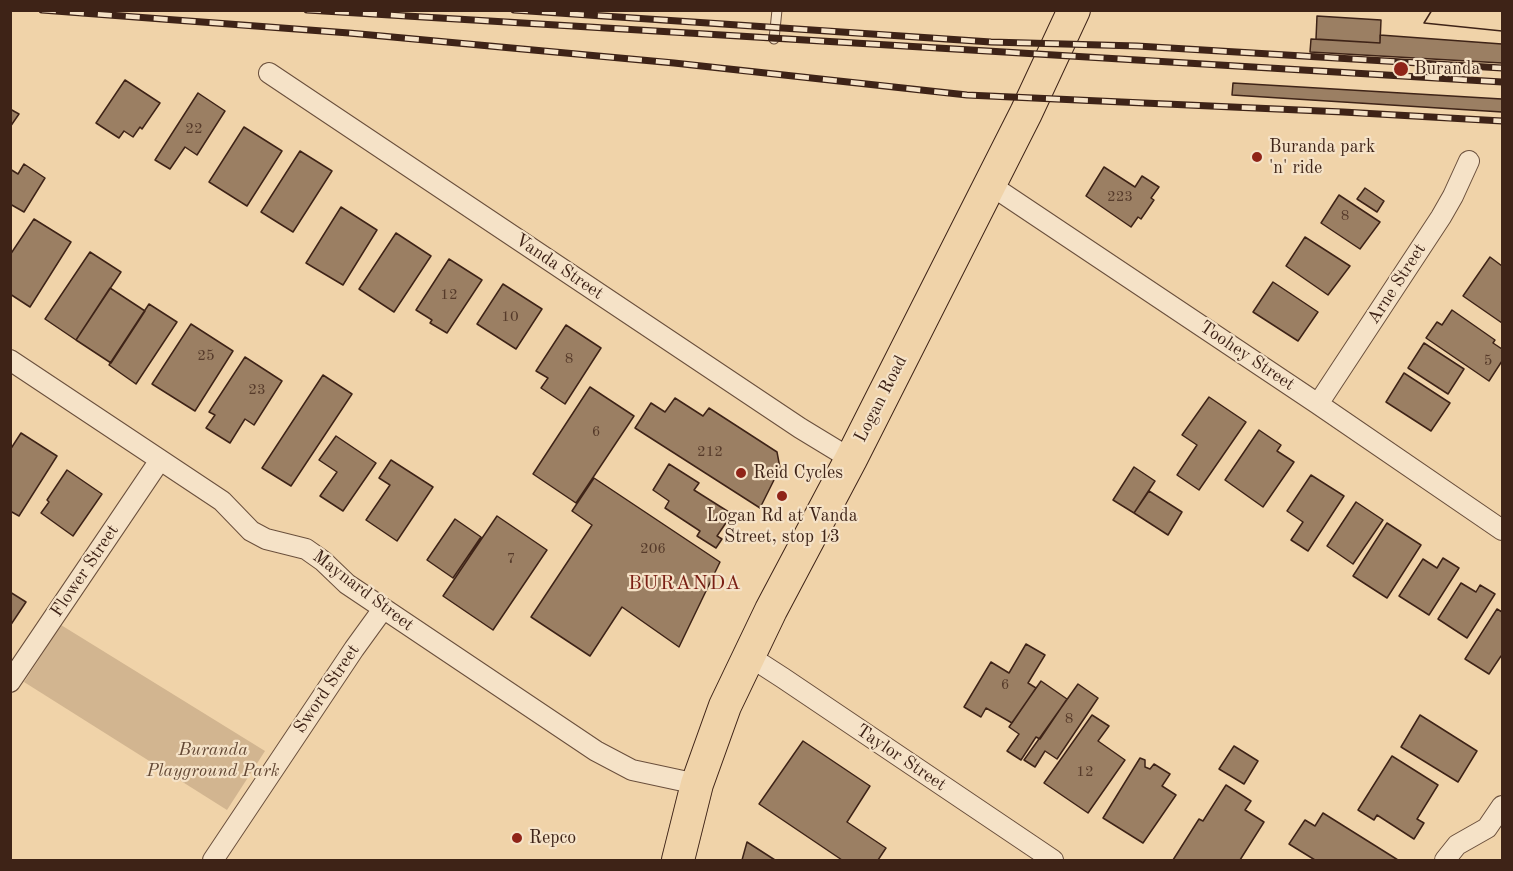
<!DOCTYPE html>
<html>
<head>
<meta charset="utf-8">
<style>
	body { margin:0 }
	#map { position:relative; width:1513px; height:871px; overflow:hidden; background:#f0d3a9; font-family:"Old Standard TT",serif }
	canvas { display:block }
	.frame { position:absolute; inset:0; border:12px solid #3e2317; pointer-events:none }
</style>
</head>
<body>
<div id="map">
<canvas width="1513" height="871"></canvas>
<div class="frame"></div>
</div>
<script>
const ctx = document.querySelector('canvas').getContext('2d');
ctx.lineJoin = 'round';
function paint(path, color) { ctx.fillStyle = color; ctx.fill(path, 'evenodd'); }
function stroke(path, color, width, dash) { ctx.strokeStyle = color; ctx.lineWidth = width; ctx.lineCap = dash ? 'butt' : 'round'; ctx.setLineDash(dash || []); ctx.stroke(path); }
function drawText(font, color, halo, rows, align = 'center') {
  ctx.font = font + ' "Old Standard TT",serif'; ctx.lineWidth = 4.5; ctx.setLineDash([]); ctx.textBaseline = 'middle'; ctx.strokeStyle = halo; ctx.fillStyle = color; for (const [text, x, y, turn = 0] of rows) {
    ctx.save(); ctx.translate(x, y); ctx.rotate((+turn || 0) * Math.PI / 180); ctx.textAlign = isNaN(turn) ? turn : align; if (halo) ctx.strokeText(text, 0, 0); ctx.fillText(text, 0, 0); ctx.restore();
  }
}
paint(new Path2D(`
	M61 625 265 751 227 810 24 682Z`), '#d2b590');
const building = new Path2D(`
	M1432 10H1502V31L1424 23Z
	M1432 10H1502V31L1424 23Z
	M1317 16 1381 20 1380 43 1316 39Z
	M1380 35 1502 44V63L1310 52 1311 39 1380 43Z
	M125 80 160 103 142 129 140 127 133 137 124 131 119 138 96 123Z
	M1233 83 1502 99V112L1232 95Z
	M198 93 225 111 197 155 185 147 170 169 155 160Z
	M10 109 19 114 10 127Z
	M244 127 282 151 247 206 209 182Z
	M300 151 332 171 293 232 261 212Z
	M24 164 45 178 24 212 10 204V169L18 174Z
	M1104 167 1135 187 1142 176 1159 187 1151 198 1154 200 1141 219 1138 217 1131 227 1086 196Z
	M1365 188 1384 201 1377 212 1357 199Z
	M1339 195 1380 222 1360 249 1321 223Z
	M341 207 377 230 343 285 306 263Z
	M34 219 71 242 30 307 10 294V255Z
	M396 233 431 256 394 312 359 289Z
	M1305 237 1350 266 1328 295 1286 266Z
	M90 252 121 272 76 340 45 319Z
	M1490 257 1502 266V323L1463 296Z
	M449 259 482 280 447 333 430 323 432 320 416 310Z
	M1273 282 1318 312 1298 341 1253 312Z
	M503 284 542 309 516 349 477 324Z
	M110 288 145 311 111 363 76 340Z
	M149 304 177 322 136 384 109 365Z
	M1452 310 1495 340 1493 343 1502 349V361L1489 381 1426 338 1437 322 1442 325Z
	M191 324 233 351 195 411 152 384Z
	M566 325 601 348 565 404 541 388 548 378 536 371Z
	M1424 343 1464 369 1448 394 1408 368Z
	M245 357 282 381 254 425 245 419 230 443 206 428 215 415 209 412Z
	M1404 373 1450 403 1431 431 1386 402Z
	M323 375 352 394 291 486 262 468Z
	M590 387 634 416 576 503 533 474Z
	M1209 397 1246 422 1199 490 1177 475 1197 445 1182 435Z
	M675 398 703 416 709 408 777 452 780 468 760 508 635 428 651 403 665 412Z
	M1259 430 1281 445 1277 451 1294 462 1263 507 1225 480Z
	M21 433 57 456 19 516 10 511V450Z
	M336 436 376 463 343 511 320 496 337 472 319 460Z
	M391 460 433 487 397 541 366 520 390 485 379 478Z
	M669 464 699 483 694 490 732 514 717 536 722 539 716 548 697 536 700 531 665 508 669 501 653 490Z
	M1134 467 1155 481 1134 513 1113 500Z
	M67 470 102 494 73 536 41 513 49 502 47 500Z
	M1311 475 1344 496 1308 551 1291 540 1303 522 1287 511Z
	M594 478 720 562 679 647 622 607 590 656 531 617 592 525 572 511Z
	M1149 491 1182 512 1168 535 1134 513Z
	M1356 502 1383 520 1353 564 1327 546Z
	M497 516 547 550 493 630 443 596Z
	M455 519 481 537 453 578 427 560Z
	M1387 523 1421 545 1387 598 1353 576Z
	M1443 558 1459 568 1429 615 1399 596 1423 559 1437 568Z
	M1461 583 1476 592 1480 585 1495 594 1467 638 1438 619Z
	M10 592 26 602 10 626Z
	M1497 609 1502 612V657L1501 656 1489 674 1465 659Z
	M1026 644 1045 655 1028 683 1036 688 1012 723 986 708 981 717 964 707 991 662 1009 673Z
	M1041 681 1067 699 1040 739 1036 737 1021 760 1007 751 1019 734 1009 727Z
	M1078 684 1098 698 1057 759 1045 751 1035 767 1024 760Z
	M1092 715 1109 726 1098 741 1125 760 1088 813 1044 783Z
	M1420 715 1477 751 1458 782 1401 747Z
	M803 741 870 786 847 822 886 848 878 860H842L759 804Z
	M1234 746 1258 761 1244 784 1219 769Z
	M1392 756 1438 785 1417 819 1424 823 1414 839 1377 815 1374 820 1358 810Z
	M1140 758 1145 760V767L1150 769 1154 764 1170 774 1162 786 1176 795 1143 843 1103 818Z
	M1226 785 1251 801 1245 810 1264 822 1240 860H1173L1199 819 1203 821Z
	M1323 813 1398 860H1315L1289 844 1305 820 1315 826Z
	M747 842 775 860H742Z`);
paint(building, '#9b7f63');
stroke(building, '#3e2317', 1.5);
const lane = new Path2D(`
	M774 39 777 10`);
const street = new Path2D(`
	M269 73 800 428 851 459
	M989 184 1318 404 1502 530
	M10 360 222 501 251 531 266 539 306 549 323 561 347 584 596 751 632 770 697 784
	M1318 404 1441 217 1453 196 1469 161
	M749 656 783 678 1053 860
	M10 682 160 460
	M213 860 354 649 383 609
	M1445 860 1457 845 1487 828 1502 806`);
const primary = new Path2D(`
	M678 860 697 784 725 706 771 610 851 459 1026 113 1074 10`);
stroke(lane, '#6a4f3c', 11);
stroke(street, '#6a4f3c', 22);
stroke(primary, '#3e2317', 34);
stroke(lane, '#f5e2c7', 9);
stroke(street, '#f5e2c7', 20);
stroke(primary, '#f0d3a9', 32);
const rail = new Path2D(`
	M42 10 349 33 674 63 967 95 1343 112 1502 121
	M307 10 1502 82
	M514 10 991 42 1137 46 1502 68`);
stroke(rail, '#3e2317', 7);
stroke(rail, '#f5e2c7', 4.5, [14]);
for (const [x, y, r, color] of [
	[1401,69,8,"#8f2418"],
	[1257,157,6,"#8f2418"],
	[741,473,6,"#8f2418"],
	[782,496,6,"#8f2418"],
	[517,838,6,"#8f2418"]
]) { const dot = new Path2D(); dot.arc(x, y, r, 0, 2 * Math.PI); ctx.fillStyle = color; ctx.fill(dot); stroke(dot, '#f5e2c7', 2); }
drawText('15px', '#553a2a', null, [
	["22",194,129],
	["223",1120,197],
	["8",1345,216],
	["12",449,295],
	["10",510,317],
	["25",206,356],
	["8",569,359],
	["5",1488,361],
	["23",257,390],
	["6",596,432],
	["212",710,452],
	["206",653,549],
	["7",511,559],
	["6",1005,685],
	["8",1069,719],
	["12",1085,772]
]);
drawText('18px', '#3e2317', '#f5e2c7', [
	["Buranda",1414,69],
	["Buranda park",1269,147],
	["'n' ride",1269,168],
	["Reid Cycles",753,473],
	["Logan Rd at Vanda",782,516,"center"],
	["Street, stop 13",782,537,"center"],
	["Repco",529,838]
], 'left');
drawText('18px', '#3e2317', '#f5e2c7', [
	["Vanda Street",559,267,34],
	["Arne Street",1397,284,-57],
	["Toohey Street",1247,356,34],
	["Logan Road",881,399,-63],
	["Flower Street",85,571,-56],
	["Maynard Street",363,591,37],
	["Sword Street",327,689,-56],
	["Taylor Street",901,758,34]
]);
drawText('italic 18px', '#634835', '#f5e2c7', [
	["Buranda",213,750],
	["Playground Park",213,771]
]);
ctx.letterSpacing = '1.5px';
drawText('20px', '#7a1f14', '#f5e2c7', [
	["BURANDA",685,584]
]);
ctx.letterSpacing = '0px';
</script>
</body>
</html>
